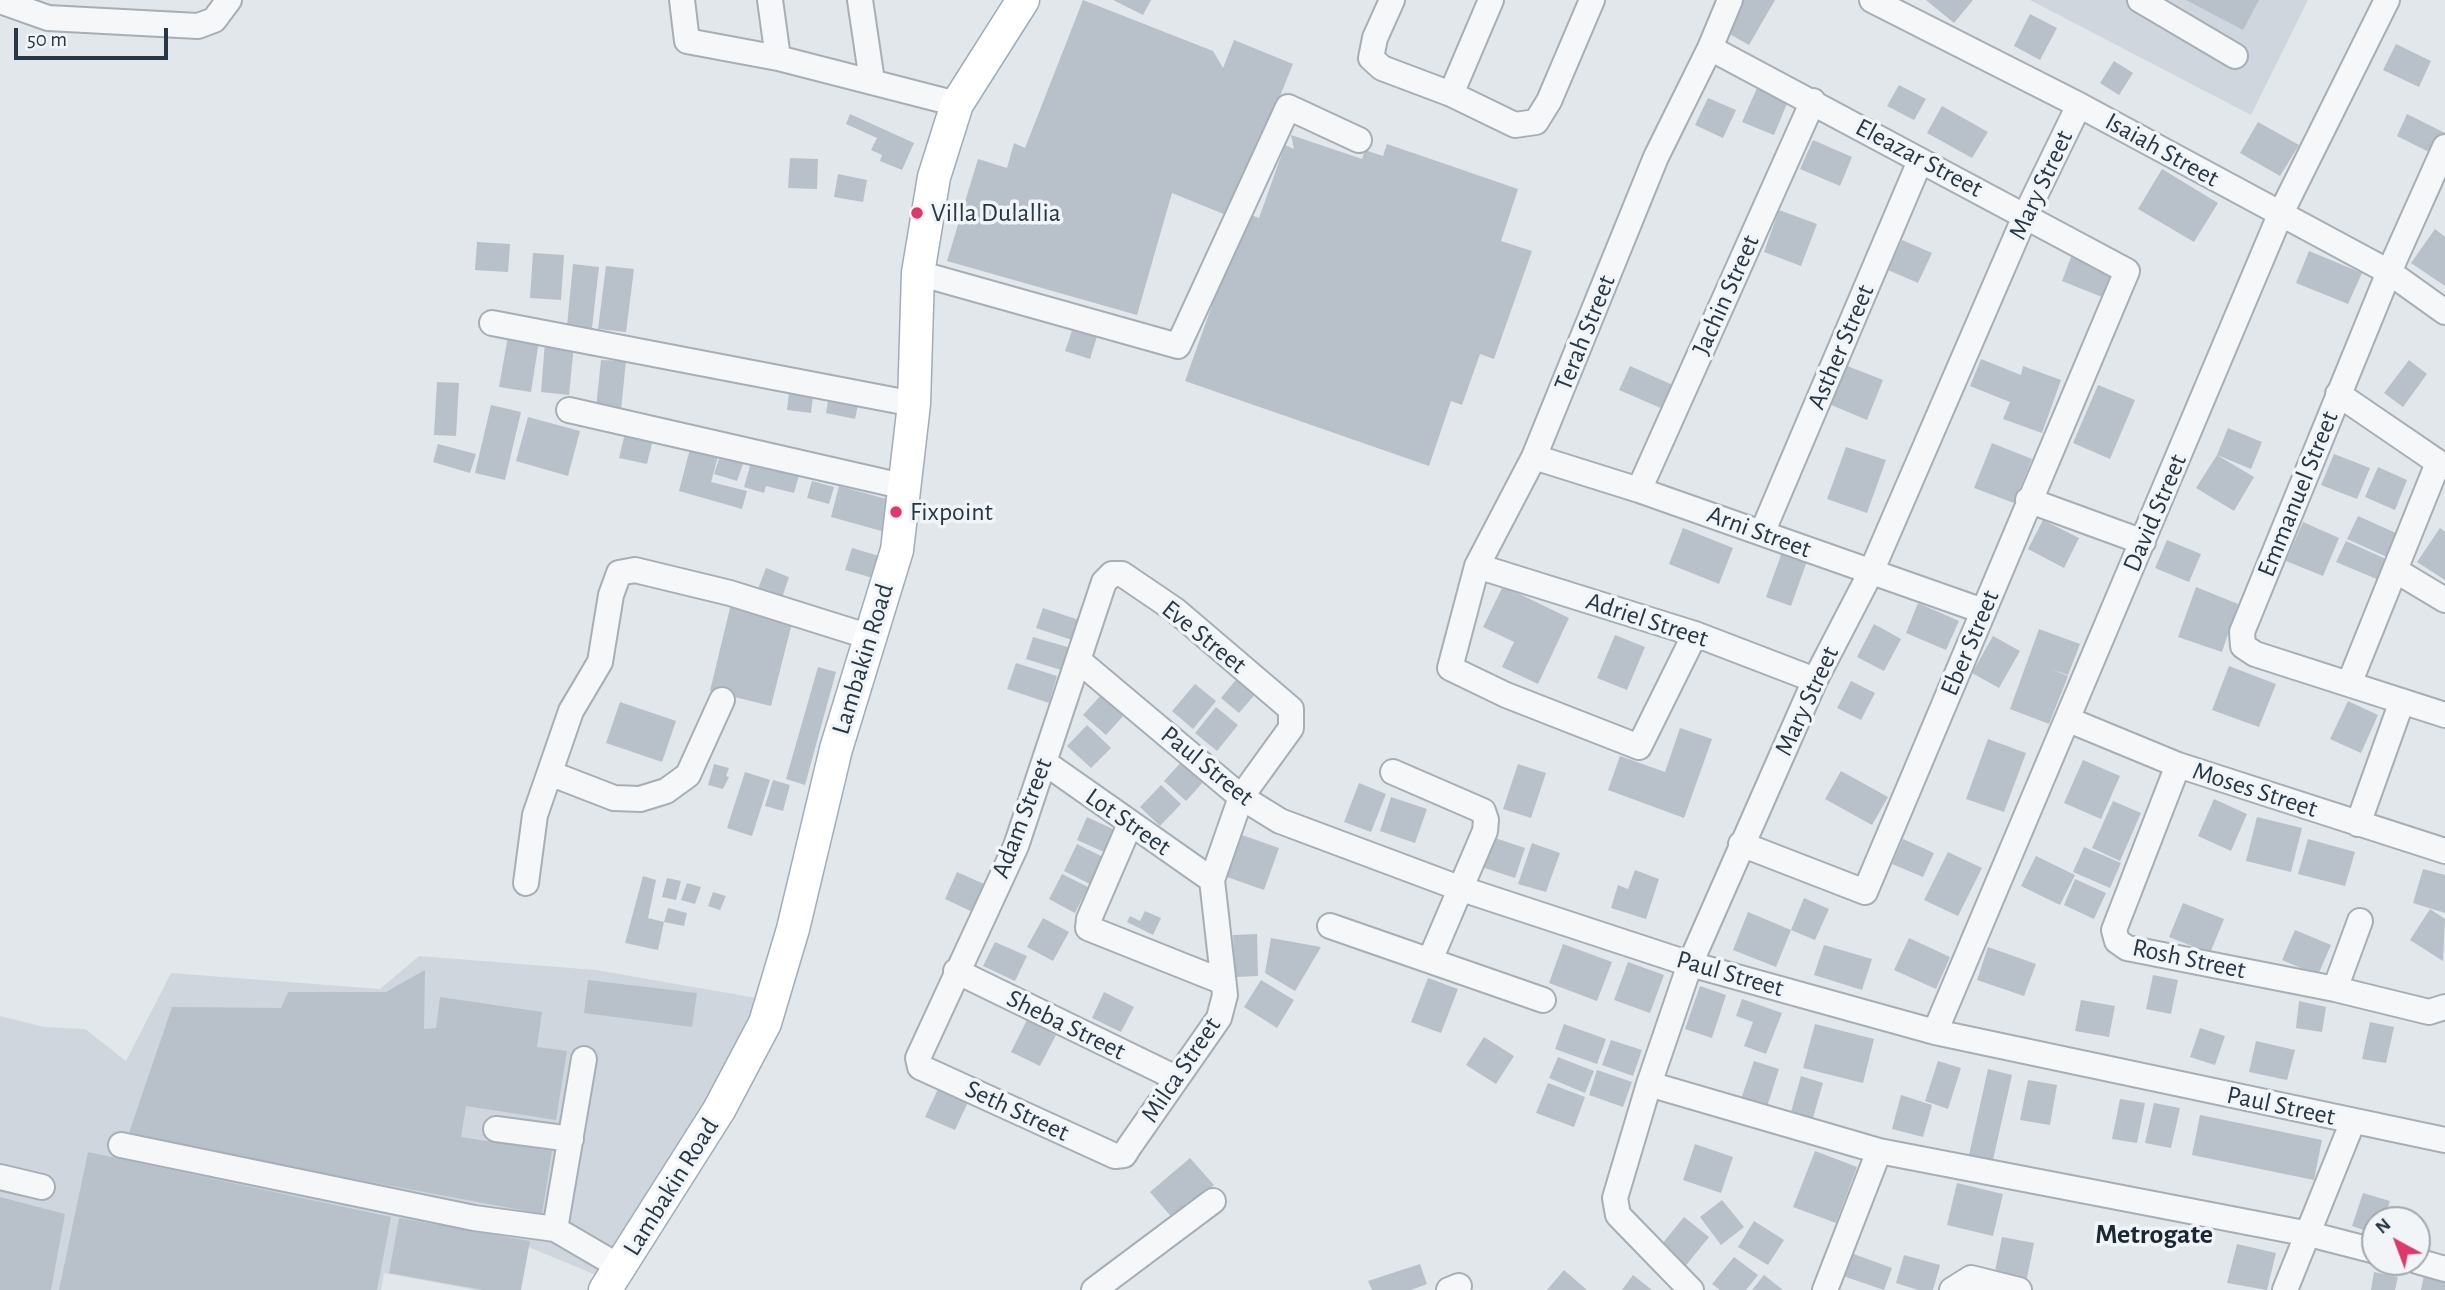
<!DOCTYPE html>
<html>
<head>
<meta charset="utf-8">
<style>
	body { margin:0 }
	#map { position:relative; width:2445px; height:1290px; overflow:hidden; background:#e1e7eb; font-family:"Alegreya Sans",sans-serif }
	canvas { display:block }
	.north { position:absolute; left:2361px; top:1206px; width:70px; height:70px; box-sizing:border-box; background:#f1f5f8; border:2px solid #a1a9b0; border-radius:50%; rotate:319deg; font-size:19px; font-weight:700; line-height:28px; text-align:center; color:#283745 }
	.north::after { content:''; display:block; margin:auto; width:24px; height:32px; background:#dd3a6b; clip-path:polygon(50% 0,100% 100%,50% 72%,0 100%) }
	.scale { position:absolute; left:14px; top:28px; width:154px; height:32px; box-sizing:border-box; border:4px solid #283745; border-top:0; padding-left:9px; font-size:21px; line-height:24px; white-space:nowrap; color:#283745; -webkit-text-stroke:5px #f1f5f8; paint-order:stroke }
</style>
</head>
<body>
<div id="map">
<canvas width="2445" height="1290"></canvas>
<div class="north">N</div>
<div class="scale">50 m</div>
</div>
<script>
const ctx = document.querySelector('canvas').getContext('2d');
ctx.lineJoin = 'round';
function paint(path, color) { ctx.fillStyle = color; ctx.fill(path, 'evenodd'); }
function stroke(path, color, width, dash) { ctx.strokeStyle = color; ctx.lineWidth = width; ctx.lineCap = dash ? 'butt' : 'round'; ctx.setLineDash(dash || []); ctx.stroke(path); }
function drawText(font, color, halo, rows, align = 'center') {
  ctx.font = font + ' "Alegreya Sans",sans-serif'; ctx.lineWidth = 7; ctx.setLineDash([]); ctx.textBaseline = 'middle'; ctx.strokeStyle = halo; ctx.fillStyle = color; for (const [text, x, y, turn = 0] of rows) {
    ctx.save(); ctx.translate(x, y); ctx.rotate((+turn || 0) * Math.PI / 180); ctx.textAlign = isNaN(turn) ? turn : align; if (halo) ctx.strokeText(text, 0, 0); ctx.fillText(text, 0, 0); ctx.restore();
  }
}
paint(new Path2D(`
	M2030 0H2308L2251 115Z
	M419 956 596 970 762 999 724 1075 596 1275 526 1246 515 1290H476L384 1273 381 1290H0V1016L44 1027 85 1029 126 1061 171 973 380 989Z`), '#cfd6de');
paint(new Path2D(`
	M1083 0 1213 51 1223 68 1234 40 1293 64 1231 217 1172 193 1137 315 947 261 978 159 1007 168 1014 143 1025 148Z
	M1113 0H1151L1143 15Z
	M1744 0H1775L1749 45 1726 32Z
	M1926 0H1973L1954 23Z
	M2186 0H2259L2243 30Z
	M2030 14 2057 28 2040 60 2014 46Z
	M2396 44 2431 61 2419 87 2383 70Z
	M2114 61 2133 73 2119 95 2100 83Z
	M1899 85 1926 99 1914 120 1887 106Z
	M1757 88 1788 101 1774 135 1742 122Z
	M1708 98 1736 110 1723 138 1695 125Z
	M1942 106 1988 132 1972 158 1927 133Z
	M850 114 914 143 902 170 880 161 882 155 871 150 877 138 846 124Z
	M2407 114 2445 133 2435 155 2397 136Z
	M2258 122 2299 145 2280 176 2240 153Z
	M1291 135 1362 159 1365 150 1383 156 1387 144 1518 189 1501 241 1532 251 1494 359 1480 354 1462 405 1451 401 1429 466 1185 381 1245 213 1259 218 1285 145 1294 149Z
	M1813 140 1852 157 1840 186 1800 169Z
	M790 158 818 159 817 189 788 188Z
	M2162 169 2218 203 2194 242 2138 209Z
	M838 174 867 180 863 202 834 197Z
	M1779 210 1817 224 1801 266 1764 252Z
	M2435 229 2445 237V286L2411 263Z
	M1902 240 1932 253 1918 283 1888 270Z
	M477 242 510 244 508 272 475 270Z
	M2309 251 2362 273 2348 304 2296 283Z
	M533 253 564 255 561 300 530 298Z
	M2071 257 2111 273 2102 297 2062 281Z
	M573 264 599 267 592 328 567 326Z
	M606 266 634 269 626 332 598 329Z
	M1075 322 1099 330 1090 359 1065 351Z
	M508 336 539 341 531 392 499 387Z
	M545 342 574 345 569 395 541 392Z
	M1981 359 2021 375 2023 366 2061 380 2042 433 2003 419 2010 402 1970 386Z
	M601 360 626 361 621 410 596 408Z
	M2409 360 2427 374 2403 407 2384 393Z
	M1845 365 1883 380 1867 420 1829 404Z
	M1630 366 1673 385 1663 409 1619 390Z
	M437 382 459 383 456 436 434 435Z
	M790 384 814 388 811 413 787 410Z
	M2098 385 2135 400 2110 459 2073 443Z
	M829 395 859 400 855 419 826 413Z
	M491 405 521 412 505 480 475 473Z
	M528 417 580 431 568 476 516 461Z
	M2228 428 2262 442 2251 469 2217 455Z
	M626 429 654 435 647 464 619 458Z
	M1992 443 2032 459 2014 503 1974 488Z
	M438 444 476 454 470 473 433 462Z
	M691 445 719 453 711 482 747 491 742 509 679 491Z
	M1846 447 1886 460 1867 513 1827 499Z
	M721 453 744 461 737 481 714 474Z
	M2334 454 2370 468 2357 499 2321 485Z
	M2217 455 2254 477 2234 511 2196 488Z
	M752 459 800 472 794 493 766 486 764 493 744 487Z
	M2378 467 2407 480 2395 510 2365 497Z
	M812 481 834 487 829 504 807 498Z
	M839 486 894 501 885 532 831 517Z
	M2358 516 2398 534 2387 557 2347 539Z
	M2043 520 2079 538 2064 568 2028 549Z
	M2303 522 2339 538 2323 576 2286 561Z
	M1683 528 1733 548 1719 584 1669 564Z
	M2440 528 2445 532V580L2417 562Z
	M2167 540 2201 554 2189 582 2155 568Z
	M2346 541 2388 560 2379 580 2336 562Z
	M852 548 879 556 873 578 845 570Z
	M1782 552 1807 561 1791 606 1766 597Z
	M766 568 789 577 782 598 758 589Z
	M1503 586 1569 618 1538 684 1502 667 1514 642 1483 627Z
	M2196 587 2238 604 2222 652 2178 637Z
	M1918 603 1959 621 1946 650 1906 633Z
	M731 604 793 619 771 706 710 691Z
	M1043 608 1079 620 1072 640 1036 628Z
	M1874 624 1901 639 1884 671 1857 657Z
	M2039 629 2080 644 2068 675 2051 669 2068 676 2049 724 2010 709Z
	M1615 635 1645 647 1627 690 1597 678Z
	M1993 636 2020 651 1999 688 1972 673Z
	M1033 637 1071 648 1064 671 1026 659Z
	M1016 663 1057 676 1049 703 1007 689Z
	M2229 666 2276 684 2259 727 2212 710Z
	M818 667 836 672 805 785 786 779Z
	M1239 676 1258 691 1239 713 1221 698Z
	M1851 681 1875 693 1861 720 1837 708Z
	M1195 684 1216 701 1193 729 1172 711Z
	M1102 694 1125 714 1106 735 1083 715Z
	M2348 701 2378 715 2361 753 2330 739Z
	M620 702 676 721 662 762 606 743Z
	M1216 707 1238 725 1217 751 1195 733Z
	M1087 725 1111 748 1091 768 1067 746Z
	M1680 728 1712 739 1684 818 1608 790 1620 756 1665 772Z
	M1988 739 2026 753 2004 812 1966 799Z
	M1184 759 1206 779 1186 801 1164 781Z
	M2083 760 2120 776 2101 819 2064 803Z
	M714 764 729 768 726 776 729 777 723 789 708 785Z
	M1518 764 1546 773 1531 818 1503 809Z
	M1841 771 1888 797 1872 825 1825 799Z
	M745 772 770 780 752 836 727 828Z
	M773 780 790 785 783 811 765 806Z
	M1359 783 1386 794 1371 832 1344 822Z
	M1161 785 1181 804 1160 826 1140 807Z
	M1391 797 1427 809 1415 843 1380 831Z
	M2214 799 2247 814 2231 851 2198 836Z
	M2113 801 2141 813 2120 861 2092 848Z
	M1087 817 1115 830 1104 852 1077 840Z
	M2257 817 2302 828 2291 872 2246 861Z
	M1242 835 1279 848 1264 890 1227 877Z
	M1492 837 1525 848 1515 878 1482 867Z
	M1903 839 1934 853 1923 877 1892 864Z
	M2308 839 2355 852 2345 886 2298 874Z
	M1532 843 1560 853 1546 892 1518 884Z
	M1077 844 1103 857 1090 884 1064 871Z
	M2084 847 2121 863 2110 888 2073 872Z
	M1948 852 1982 868 1958 916 1924 900Z
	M2036 856 2075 875 2060 905 2021 886Z
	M2423 869 2445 875V913L2413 903Z
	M1635 870 1659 879 1646 919 1611 908 1618 885 1628 889Z
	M957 872 991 887 979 915 945 899Z
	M1062 874 1088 887 1075 913 1049 899Z
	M643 876 656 880 648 918 664 922 658 950 625 943Z
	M667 878 681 881 676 900 662 897Z
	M2075 879 2106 893 2094 919 2064 905Z
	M687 883 701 887 695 904 681 900Z
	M713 892 726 896 720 910 708 906Z
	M1804 898 1829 909 1815 940 1791 930Z
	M2183 903 2224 919 2210 953 2169 937Z
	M668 908 687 913 684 926 664 922Z
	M2430 909 2445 919 2443 961 2410 940Z
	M1145 911 1161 918 1153 935 1127 922 1130 916 1140 921Z
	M1748 912 1791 930 1776 967 1733 950Z
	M1043 918 1069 932 1053 961 1027 947Z
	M2295 930 2331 945 2318 975 2282 960Z
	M1257 934 1258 976 1235 977 1233 935Z
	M1271 938 1321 947 1295 991 1265 973Z
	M1909 938 1950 957 1936 989 1894 970Z
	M995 942 1027 956 1015 981 983 966Z
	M1563 944 1612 962 1597 1001 1549 983Z
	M1824 945 1872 959 1862 990 1814 975Z
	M1988 947 2036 964 2024 996 1977 980Z
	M1628 962 1664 975 1650 1013 1614 1000Z
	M425 970 424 1029 436 1028 440 997 542 1012 537 1047 567 1051 556 1120 466 1106 461 1137 552 1151 542 1214 220 1154 129 1133 172 1007 281 1008 288 992H386Z
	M2153 975 2178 980 2171 1014 2146 1009Z
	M1428 978 1458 989 1441 1033 1411 1022Z
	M588 980 697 993 692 1027 584 1013Z
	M1261 980 1294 1000 1277 1028 1244 1007Z
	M1700 986 1726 995 1712 1038 1685 1029Z
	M1104 992 1134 1007 1121 1032 1092 1018Z
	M1742 999 1782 1013 1766 1054 1744 1046 1753 1022 1736 1016Z
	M2081 1000 2115 1006 2109 1037 2075 1031Z
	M2299 1001 2326 1007 2322 1032 2296 1028Z
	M1027 1020 1056 1035 1040 1066 1011 1052Z
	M2370 1022 2394 1027 2386 1063 2362 1059Z
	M1564 1024 1606 1039 1597 1064 1555 1049Z
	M1815 1024 1874 1039 1863 1083 1803 1068Z
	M2200 1028 2225 1036 2215 1065 2190 1057Z
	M1484 1037 1514 1056 1496 1084 1466 1065Z
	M1611 1040 1642 1050 1633 1076 1602 1065Z
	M2256 1041 2295 1050 2287 1080 2249 1072Z
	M1558 1057 1594 1071 1585 1093 1549 1078Z
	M1754 1061 1779 1069 1767 1107 1741 1099Z
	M1938 1061 1961 1068 1948 1109 1925 1101Z
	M1988 1069 2012 1075 1993 1160 1969 1155Z
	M1597 1070 1632 1082 1623 1107 1589 1095Z
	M1801 1076 1823 1083 1813 1118 1791 1112Z
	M2028 1080 2057 1085 2050 1125 2020 1120Z
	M1548 1083 1585 1097 1574 1127 1536 1113Z
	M938 1089 968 1102 955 1130 925 1117Z
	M1901 1095 1932 1105 1923 1137 1892 1129Z
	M2120 1099 2145 1103 2137 1143 2112 1139Z
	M2154 1103 2180 1108 2171 1148 2145 1143Z
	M2200 1115 2322 1140 2314 1180 2192 1155Z
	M1695 1144 1733 1157 1721 1193 1683 1180Z
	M1815 1151 1857 1167 1836 1223 1793 1207Z
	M88 1152 391 1217 377 1290H59Z
	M1190 1158 1214 1185 1174 1220 1150 1192Z
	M1957 1183 2003 1194 1993 1236 1947 1225Z
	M2363 1193 2390 1201 2384 1220H2375V1234L2352 1226Z
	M0 1197 65 1214 51 1290H0Z
	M1722 1200 1744 1227 1721 1245 1700 1217Z
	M1684 1217 1709 1237 1683 1269 1658 1249Z
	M399 1218 530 1241 521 1290H483L389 1273Z
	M1754 1221 1784 1240 1768 1265 1738 1247Z
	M2002 1237 2034 1243 2026 1283 1994 1276Z
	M2237 1244 2276 1253 2267 1290 2227 1283Z
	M1851 1253 1892 1268 1884 1290 1843 1276Z
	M1904 1255 1940 1265 1933 1290H1918L1896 1283Z
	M1734 1257 1758 1275 1746 1290H1720L1712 1284Z
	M1420 1264 1427 1284 1411 1290H1372L1368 1281Z
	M1564 1270 1587 1290H1547Z
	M2374 1272 2398 1277 2395 1290H2371Z
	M1633 1275 1652 1290H1622Z
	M1764 1275 1783 1290H1752Z
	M2424 1275 2445 1279V1290H2421Z`), '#b8c1ca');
const minor = new Path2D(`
	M682 0 687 41 778 58 957 104
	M770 0 778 58
	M860 0 872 81
	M1392 0 1375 38 1371 58 1382 68 1451 94 1515 125 1536 122 1549 101 1592 0
	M1872 0 2079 105 2389 272 2445 312
	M2140 0 2235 56
	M0 1 48 18 198 26 214 20 229 0
	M1710 48 2127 271 1865 892 1741 844
	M1451 94 1491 0
	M2445 147 2389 272 2242 632 2243 646 2255 654 2445 715
	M918 273 1178 346 1288 107 1359 140
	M492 323 914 404
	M2338 394 2445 467
	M569 410 906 487
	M1534 457 1639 490 1983 611
	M1639 490 1813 101
	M2028 500 2143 542
	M1762 533 1920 161
	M1477 566 1695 634 1815 680
	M2395 570 2445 600
	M1112 574H1122L1175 610 1291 709V728L1241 797 1212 880 1225 995 1219 1018 1129 1147 1124 1155 1115 1156 920 1067 918 1058 1016 846 1104 582Z
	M1695 634 1639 747 1506 695 1450 668 1477 566 1534 457 1656 157 1710 48 1730 0
	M1078 660 1241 797 1280 821 1459 888 1690 964 1935 1032 2445 1140
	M2349 684 2438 463
	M2069 720 2178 765 2445 851
	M1044 762 1212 880
	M2178 765 2114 930 2117 941 2127 948 2335 989 2429 1012 2445 1007
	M1393 772 1483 811 1486 820 1485 831 1430 960
	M552 774 614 798 640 799 666 791 688 775 722 700
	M1130 824 1089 919 1088 928 1221 981
	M2358 824 2402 701
	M526 883 535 815 571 711 600 662 611 595 619 573 635 570 730 593 870 637
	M1330 926 1543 1000
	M956 971 1176 1078
	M2335 989 2360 921
	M1935 1032 2280 215 2387 0
	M1649 1084 1879 1151 2309 1234 2375 1251
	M496 1129 571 1139
	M121 1145 474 1218 555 1229 620 1267
	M0 1177 42 1187
	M555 1229 584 1059
	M2417 1261 2445 1269
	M1094 1290 1213 1201
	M1449 1290 1459 1286
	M1691 1290 1618 1215 1615 1198 1649 1084 1690 964 1815 680 1871 572 2026 214 2079 105
	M1825 1290 1879 1151
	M1952 1290 1971 1278 2019 1290
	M2285 1290 2353 1121`);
const major = new Path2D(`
	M605 1290 719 1110 765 1023 793 929 836 749 897 550 914 404 918 273 934 177 957 104 1023 0`);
stroke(minor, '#a6afb6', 28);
stroke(major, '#9fadb9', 35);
stroke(minor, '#f5f7f9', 24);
stroke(major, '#fff', 32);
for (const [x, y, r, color] of [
	[917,213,7,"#dd3a6b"],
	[896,512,7,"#dd3a6b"]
]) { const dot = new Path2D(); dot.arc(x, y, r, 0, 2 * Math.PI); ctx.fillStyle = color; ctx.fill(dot); stroke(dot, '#f1f5f8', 2.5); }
drawText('26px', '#283745', '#f1f5f8', [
	["Isaiah Street",2162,150,29],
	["Eleazar Street",1919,158,28],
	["Mary Street",2041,185,-65],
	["Jachin Street",1726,295,-66],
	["Terah Street",1585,333,-68],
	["Asther Street",1841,347,-67],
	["Emmanuel Street",2298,494,-68],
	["David Street",2155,513,-67],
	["Arni Street",1759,532,20],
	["Adriel Street",1647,620,18],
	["Eve Street",1204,637,39],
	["Eber Street",1970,643,-67],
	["Lambakin Road",863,659,-73],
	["Mary Street",1807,701,-65],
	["Paul Street",1207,766,39],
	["Moses Street",2255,790,18],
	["Adam Street",1022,818,-69],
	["Lot Street",1128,822,35],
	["Rosh Street",2189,959,12],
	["Paul Street",1730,974,16],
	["Sheba Street",1066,1025,26],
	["Milca Street",1181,1070,-56],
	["Paul Street",2281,1106,12],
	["Seth Street",1017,1111,25],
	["Lambakin Road",671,1187,-58]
]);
drawText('26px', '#283745', '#f1f5f8', [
	["Villa Dulallia",931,213],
	["Fixpoint",910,512]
], 'left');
drawText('bold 28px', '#1a2836', '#f1f5f8', [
	["Metrogate",2154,1235]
]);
</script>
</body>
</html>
